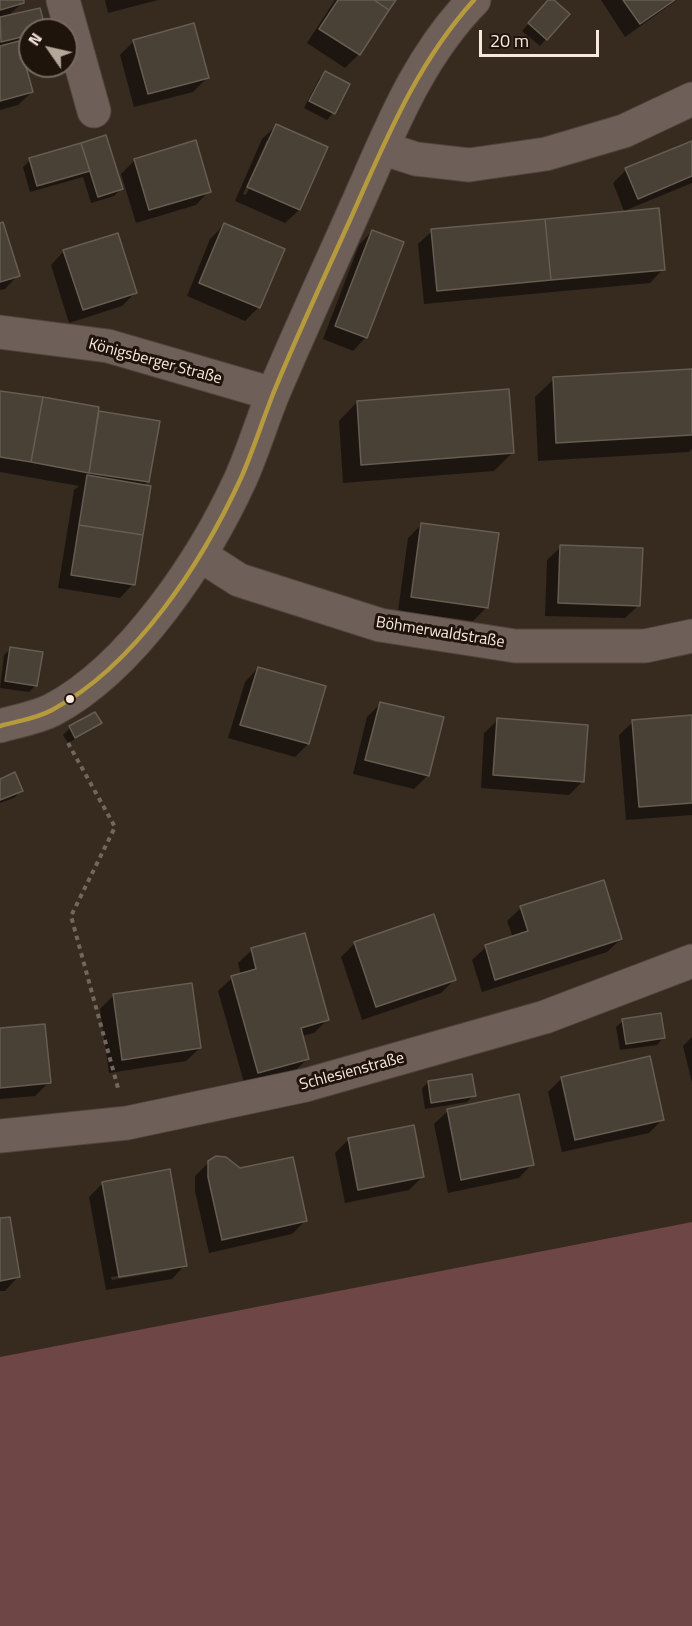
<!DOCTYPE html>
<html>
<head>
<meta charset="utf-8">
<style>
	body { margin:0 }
	#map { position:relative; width:692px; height:1626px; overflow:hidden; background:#372a1f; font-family:"Titillium Web",sans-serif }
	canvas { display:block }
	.north { position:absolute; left:18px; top:18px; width:60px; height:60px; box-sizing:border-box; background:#1f140c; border:2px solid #766960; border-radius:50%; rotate:304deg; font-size:16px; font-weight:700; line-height:24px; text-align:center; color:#f9e9dd }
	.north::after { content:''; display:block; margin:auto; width:21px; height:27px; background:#b5a69a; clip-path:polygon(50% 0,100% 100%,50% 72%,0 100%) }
	.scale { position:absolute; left:479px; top:30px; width:120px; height:27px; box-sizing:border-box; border:3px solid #f9e9dd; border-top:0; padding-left:8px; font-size:18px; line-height:21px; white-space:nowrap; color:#f9e9dd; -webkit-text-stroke:4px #1f140c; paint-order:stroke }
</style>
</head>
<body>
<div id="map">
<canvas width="692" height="1626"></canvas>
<div class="north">N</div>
<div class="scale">20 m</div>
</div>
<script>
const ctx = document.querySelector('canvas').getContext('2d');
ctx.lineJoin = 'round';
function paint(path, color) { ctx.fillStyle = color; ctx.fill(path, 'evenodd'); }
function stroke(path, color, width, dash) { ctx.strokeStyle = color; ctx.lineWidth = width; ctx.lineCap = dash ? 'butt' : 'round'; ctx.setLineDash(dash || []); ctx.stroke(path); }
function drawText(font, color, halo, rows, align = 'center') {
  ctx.font = font + ' "Titillium Web",sans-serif'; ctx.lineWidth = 6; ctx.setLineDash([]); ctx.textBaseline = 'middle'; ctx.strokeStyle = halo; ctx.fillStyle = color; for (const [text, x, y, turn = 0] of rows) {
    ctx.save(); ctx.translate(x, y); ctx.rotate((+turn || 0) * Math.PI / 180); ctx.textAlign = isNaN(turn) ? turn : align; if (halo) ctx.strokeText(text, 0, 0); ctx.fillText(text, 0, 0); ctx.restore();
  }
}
paint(new Path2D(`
	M692 1222V1626H0V1357Z`), '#6d4645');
paint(new Path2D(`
	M0 0H22L23 2 8 16 44 30H30V39L18 42 32 92 18 105 0 110Z
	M105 0H158L108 13Z
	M335 0H394L359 54 345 68 307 43Z
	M550 0H551L546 39 540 46 522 31Z
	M601 0H677L625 37Z
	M134 41 207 78 193 92 134 107 120 55Z
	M325 73 333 113 327 120 304 108 319 79Z
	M276 126 299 210 285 223 235 201 262 139ZM267 140H270L246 195 243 194Z
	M105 137 121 189 114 196 91 203 83 177 30 192 23 167 30 160Z
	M692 142V183L624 211 613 183 626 170Z
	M135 160 209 191 196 205 136 223 121 174Z
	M0 225 18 275 5 289 0 290Z
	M224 225 259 307 245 321 187 296 210 239Z
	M372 231 366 337 353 351 323 339 359 245Z
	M432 231 663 269 650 283 424 304 418 244Z
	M64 251 136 292 122 306 69 323 51 265Z
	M692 370V449L689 452 538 461 535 397 554 379Z
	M0 393 158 423 148 482 143 486 133 584 120 598 58 588 74 490 79 486 0 472Z
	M357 402 512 453 494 471 343 483 339 421Z
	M422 524 487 607 473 621 398 611 408 538Z
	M561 547 639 605 625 618 545 616 547 560Z
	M11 648 36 685 29 692 0 688 4 655Z
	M258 668 308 744 295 757 228 738 245 682Z
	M380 704 428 775 414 789 353 774 367 717Z
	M692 717V815L626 820 619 735 633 722Z
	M498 720 583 781 569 795 481 788 484 733Z
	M100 722 93 729 68 743 63 735 70 728Z
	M0 780 21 791 14 798 0 803Z
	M521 908 621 939 607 952 482 992 472 960 486 947 513 938 507 921Z
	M355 943 455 979 441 993 362 1020 341 957Z
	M252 950 328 1019 314 1033 302 1036 308 1058 294 1072 245 1086 218 991 232 978 241 975 238 963Z
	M191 984 200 1048 186 1061 109 1073 100 1009 113 996Z
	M623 1021 663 1038 657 1045 620 1050 616 1027Z
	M0 1030 49 1082 35 1096 0 1099Z
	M692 1037V1082L683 1046Z
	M562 1078 663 1119 649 1133 562 1152 548 1092Z
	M428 1082 474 1095 467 1102 425 1109 422 1089Z
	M448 1111 532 1164 519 1178 448 1193 434 1124Z
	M349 1139 422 1177 409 1190 345 1203 335 1153Z
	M209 1162 306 1220 292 1234 209 1253 195 1191V1176Z
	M103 1183 185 1265 172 1279 106 1290 89 1197ZM172 1267V1270L112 1280 111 1277Z
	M0 1220 18 1277 5 1291H0Z`), '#0007');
const building = new Path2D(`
	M0 0H24V3L0 10Z
	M338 0H374L389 10 360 55 319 29Z
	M374 0H396L389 10Z
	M548 0H554L570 14 547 40 528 23Z
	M623 0H675L640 24Z
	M40 8 46 30H30V35L1 42 0 17Z
	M194 23 209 78 148 94 133 40Z
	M19 41 33 92 0 101V46Z
	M325 71 350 84 335 114 309 101Z
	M276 124 328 147 300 210 247 187Z
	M106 135 123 189 98 197 81 143Z
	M196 140 211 192 149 210 134 159Z
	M692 141V176L638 199 625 168Z
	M81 143 90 171 37 186 29 158Z
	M659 208 665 270 551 280 545 219Z
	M545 219 551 280 437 291 431 229Z
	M3 222 20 276 0 282V223Z
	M224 223 285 249 260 308 199 283Z
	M372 230 404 242 367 338 335 326Z
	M118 233 137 293 83 310 63 250Z
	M692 369V435L556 443 553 377Z
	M509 389 514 453 361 465 357 401Z
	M0 391 43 397 31 462 0 457Z
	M43 397 99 407 89 473 31 462Z
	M99 411 160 421 149 482 89 473Z
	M87 475 151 486 143 535 79 525Z
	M421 523 499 533 488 608 411 597Z
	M79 525 143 535 135 585 71 575Z
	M560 545 643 548 640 606 558 603Z
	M10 647 43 652 37 686 5 681Z
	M258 667 326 686 309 744 240 725Z
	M380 702 444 717 429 776 365 760Z
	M95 712 102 723 75 738 69 726Z
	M692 715V803L639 807 632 720Z
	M497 718 588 725 584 782 493 775Z
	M15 772 23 791 0 800V779Z
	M604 880 622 939 495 980 485 945 528 931 520 906Z
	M434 914 456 980 376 1007 354 942Z
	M305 933 329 1020 301 1028 309 1059 258 1073 231 976 256 969 251 948Z
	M192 983 201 1048 122 1060 113 994Z
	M661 1013 665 1038 626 1044 622 1019Z
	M45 1024 51 1083 0 1088V1028Z
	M650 1056 664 1120 575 1140 561 1077Z
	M472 1074 476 1096 431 1103 428 1081Z
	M519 1094 534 1165 461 1180 447 1109Z
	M414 1125 424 1177 358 1190 348 1138Z
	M216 1156 226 1157 240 1168 293 1157 307 1221 222 1240 208 1177V1161Z
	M170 1169 187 1266 119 1277 102 1182Z
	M10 1217 20 1277 0 1281V1218Z`);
paint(building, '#494036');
stroke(building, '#665d52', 1.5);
const street = new Path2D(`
	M63 0 94 111
	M382 148 416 159 469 165 546 154 624 131 692 99
	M0 332 108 346 273 394
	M200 555 239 580 380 625 515 646H645L692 636
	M0 726C17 721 36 718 52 710 132 668 204 559 241 478 253 451 262 421 273 394 303 323 336 253 367 182 396 116 423 52 474 0
	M0 1136 127 1123 306 1085 545 1017 692 961`);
stroke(street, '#50453b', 35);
stroke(new Path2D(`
	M68 743 115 827 71 916 118 1088`), '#72665f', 4, [4.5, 4.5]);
stroke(street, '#6e5f58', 33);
stroke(new Path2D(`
	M0 726C17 721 36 719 52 710 136 665 202 563 241 478 253 451 262 422 273 394 297 335 324 278 350 220 385 142 416 64 474 0`), '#b59a3e', 4.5);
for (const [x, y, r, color] of [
	[70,699,5,"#f9e9dd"]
]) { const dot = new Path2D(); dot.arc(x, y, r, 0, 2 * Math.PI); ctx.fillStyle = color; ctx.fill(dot); stroke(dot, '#1f140c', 2); }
drawText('16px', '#f9e9dd', '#1f140c', [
	["Königsberger Straße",155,362,15],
	["Böhmerwaldstraße",440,633,9],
	["Schlesienstraße",352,1072,-15]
]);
</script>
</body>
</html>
